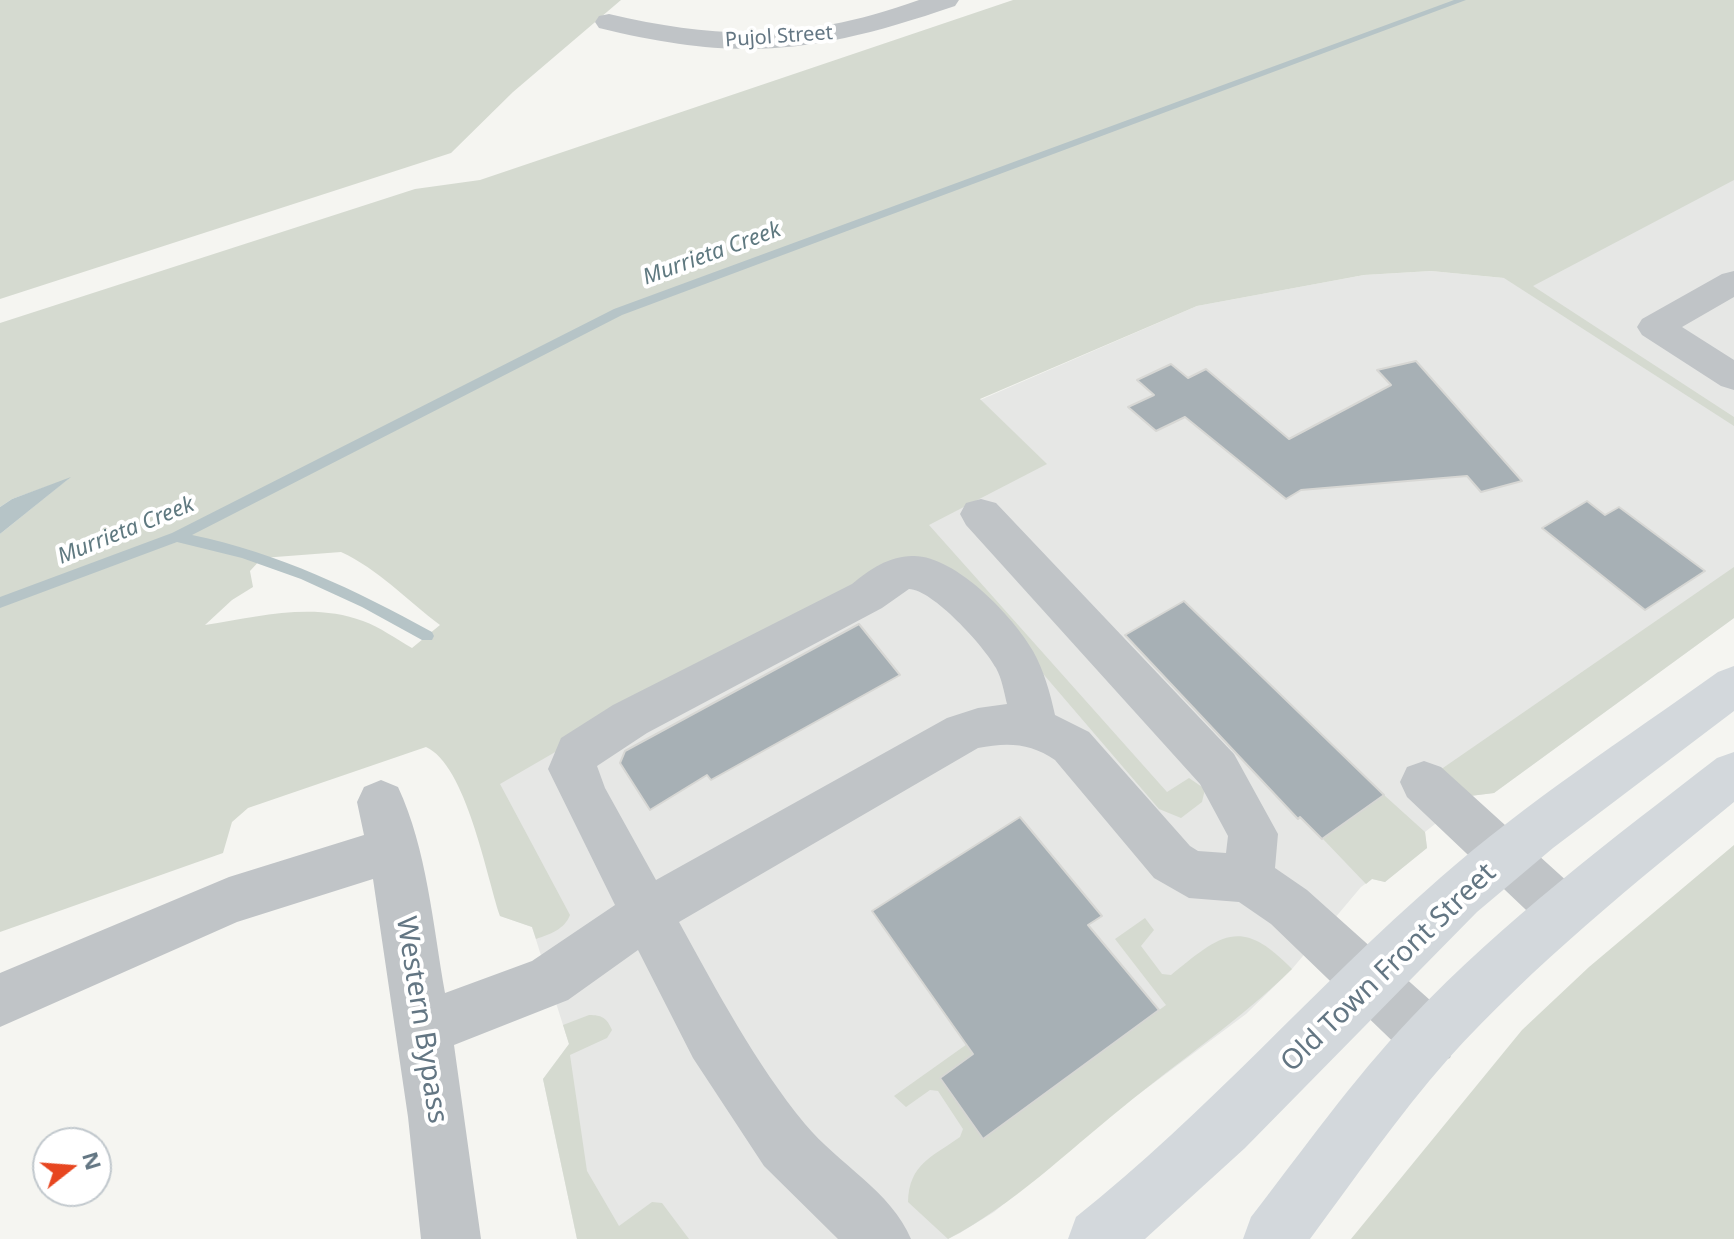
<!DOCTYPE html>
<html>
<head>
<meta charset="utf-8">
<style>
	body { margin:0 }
	#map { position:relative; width:1734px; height:1239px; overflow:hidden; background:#f5f5f1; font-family:"Noto Sans",sans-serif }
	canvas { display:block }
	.north { position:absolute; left:32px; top:1127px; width:80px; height:80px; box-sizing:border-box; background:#fff; border:2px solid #c1c8cd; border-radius:50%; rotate:73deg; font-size:22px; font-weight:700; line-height:32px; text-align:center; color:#637683 }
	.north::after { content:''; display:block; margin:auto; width:28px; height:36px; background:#e74620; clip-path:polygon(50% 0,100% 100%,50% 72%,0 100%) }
</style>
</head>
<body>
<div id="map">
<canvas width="1734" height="1239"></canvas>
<div class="north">N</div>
</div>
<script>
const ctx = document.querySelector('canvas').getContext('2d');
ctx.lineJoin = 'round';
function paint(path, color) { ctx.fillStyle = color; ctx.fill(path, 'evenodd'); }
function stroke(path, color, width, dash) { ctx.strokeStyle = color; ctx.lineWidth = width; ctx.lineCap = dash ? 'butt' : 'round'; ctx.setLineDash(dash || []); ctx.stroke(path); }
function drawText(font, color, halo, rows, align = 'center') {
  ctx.font = font + ' "Noto Sans",sans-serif'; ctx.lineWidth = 8; ctx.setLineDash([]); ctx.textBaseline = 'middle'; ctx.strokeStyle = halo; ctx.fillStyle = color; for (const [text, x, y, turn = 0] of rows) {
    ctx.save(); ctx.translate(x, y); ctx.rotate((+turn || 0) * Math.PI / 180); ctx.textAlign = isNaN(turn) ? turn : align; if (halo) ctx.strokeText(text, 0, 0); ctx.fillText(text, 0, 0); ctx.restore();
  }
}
paint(new Path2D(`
	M1734 160V618L1494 793 1470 796 1425 832 1427 848 1385 882 1372 879 1361 887 1292 969 1246 1014 1127 1103 994 1212 960 1233 948 1239H577L543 1079 569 1044 532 927 500 916 472 728 1046 464 980 400 1197 306 1364 275 1431 271 1504 278Z`), '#e6e7e5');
paint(new Path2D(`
	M0 0H621L513 92 451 153 0 299Z
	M1013 0H1734V180L1533 286 1734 417V426L1504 278 1431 271 1364 275 1197 306 980 399 1047 464 929 525 1167 792 1189 778 1205 789 1202 802 1181 818 1159 809 955 571 938 563 633 707 500 784 570 915C564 930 550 934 536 939L532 927 500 916C486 874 466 765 426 747L248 808 232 822 223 853 0 932V534L68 479 12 499 0 507V323L415 189 480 180ZM341 552C378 569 407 600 440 625L412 648C396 639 380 627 363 621 312 602 257 617 205 625L232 600 253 587 250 571 262 558Z
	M1734 567V618L1494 793 1470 796 1440 770Z
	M1384 795 1425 832 1427 848 1385 882 1372 879 1366 884 1323 839Z
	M1734 845V1239H1351L1522 1030 1589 967Z
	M1145 918 1154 930 1141 946 1162 974 1171 975C1221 934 1241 916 1292 969 1240 1020 1180 1060 1123 1107 1067 1152 1013 1205 948 1239L908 1202C909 1164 932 1157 960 1137L963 1129 938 1091 930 1090 906 1107 894 1096 970 1042 976 1052 940 1078H1067L1166 1005 1115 939Z
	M589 1015C602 1015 607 1018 612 1030L607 1038 570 1055 587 1171 619 1226 652 1202 662 1203 689 1239H577L543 1079 569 1044 563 1025Z`), '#d5dad0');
paint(new Path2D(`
	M71 477 0 534V507L12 499Z`), '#b6c4c7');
paint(new Path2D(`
	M1454 0H1466L622 315 192 535C278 553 356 590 432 632L434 636 432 640H422L362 607 301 579 242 558 177 542 0 608V597L172 533 614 309Z`), '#b6c4c7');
const building = new Path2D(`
	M1416 361 1522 481 1481 492 1467 476 1301 490 1286 499 1185 417 1156 431 1128 407 1154 395 1137 380 1171 364 1188 378 1206 369 1289 439 1391 385 1377 370Z
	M1587 501 1605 515 1619 507 1705 571 1645 610 1542 528Z
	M1184 601 1384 795 1322 839 1300 817 1298 819 1125 635Z
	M859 624 900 675 711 780 707 775 650 810 620 763 625 751Z
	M1020 817 1102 916 1088 925 1159 1010 983 1139 940 1078 973 1054 872 911Z`);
paint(building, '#a7b0b5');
stroke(building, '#d7d7d4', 2);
paint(new Path2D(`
	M919 0H959L955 6C817 53 742 63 599 28L595 22 599 16 609 14C724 41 807 40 919 0Z
	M1734 271V297L1682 327 1734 360V390L1721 386 1642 335 1637 327 1642 319 1722 274Z
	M981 499 996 503 1234 754 1278 834 1275 868 1307 890 1450 1018 1458 1038 1450 1058 1430 1066 1410 1058 1271 924 1239 902 1189 898 1154 878 1055 760C1031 743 1007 742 978 748L679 922C717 991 755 1063 805 1124 838 1164 891 1191 911 1239H838L764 1166 693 1058 638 950 568 1000 454 1045 481 1239H421L408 1117 373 879 237 922 0 1027V973L229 877 364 835 357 802 364 787 381 780 398 787C427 849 433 926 445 993L532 961 615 905 548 769 561 738 613 705 852 584C869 570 889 556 912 556 954 554 1014 617 1033 651 1044 671 1050 692 1055 715L1089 732 1190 846 1198 851 1226 853 1228 836 1200 784 966 525 960 514 966 503ZM909 589C932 589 985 647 996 668 1002 679 1004 692 1007 704L978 708 947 718 656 880 605 788 597 766 647 733 882 608Z
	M1424 761 1441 767 1580 893 1588 910 1580 927 1562 934 1544 927 1407 797 1400 782 1407 767Z`), '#c0c4c7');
paint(new Path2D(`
	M1734 666V711L1553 848 1477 912 1245 1148 1145 1239H1068L1076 1217C1207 1113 1315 987 1440 878 1527 802 1624 739 1718 672Z
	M1734 752V802C1635 883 1534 964 1448 1059 1398 1116 1355 1178 1310 1239H1243L1251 1217C1303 1150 1352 1080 1411 1018 1503 921 1611 840 1717 758Z`), '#d3d8dc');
drawText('20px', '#637683', '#fff', [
	["Pujol Street",779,37,-4]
]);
drawText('italic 22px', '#5f7980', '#fff', [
	["Murrieta Creek",712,254,-20],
	["Murrieta Creek",126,531,-22]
]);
drawText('28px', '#637683', '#fff', [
	["Old Town Front Street",1389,968,-44],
	["Western Bypass",421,1020,81]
]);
</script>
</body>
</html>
